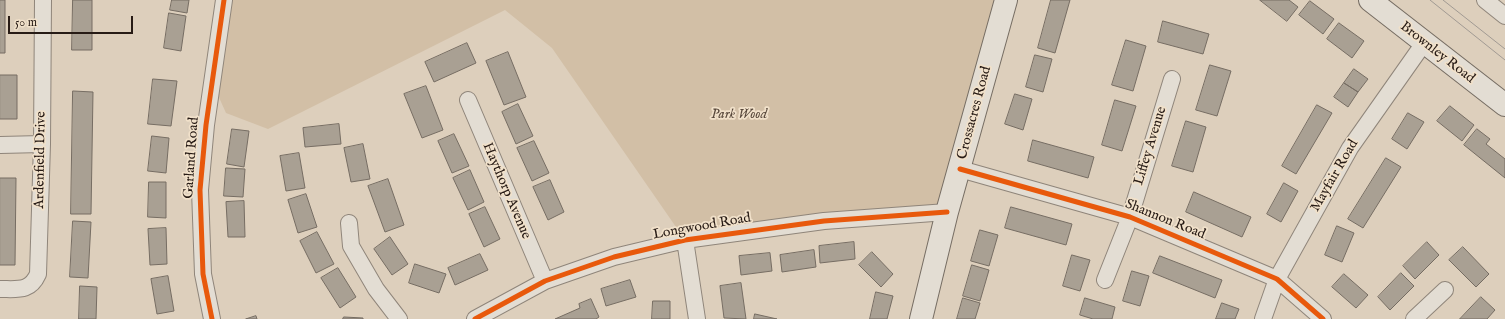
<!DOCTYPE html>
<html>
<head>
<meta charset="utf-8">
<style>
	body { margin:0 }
	#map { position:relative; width:1505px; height:319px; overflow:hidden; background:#ddcfbc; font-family:"IM FELL English",serif }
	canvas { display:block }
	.scale { position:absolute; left:8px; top:16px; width:125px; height:18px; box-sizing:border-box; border:2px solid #271b15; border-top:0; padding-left:5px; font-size:12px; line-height:14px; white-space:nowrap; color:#271b15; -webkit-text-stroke:3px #f1e1ca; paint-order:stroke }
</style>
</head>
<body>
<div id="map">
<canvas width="1505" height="319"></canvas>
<div class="scale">50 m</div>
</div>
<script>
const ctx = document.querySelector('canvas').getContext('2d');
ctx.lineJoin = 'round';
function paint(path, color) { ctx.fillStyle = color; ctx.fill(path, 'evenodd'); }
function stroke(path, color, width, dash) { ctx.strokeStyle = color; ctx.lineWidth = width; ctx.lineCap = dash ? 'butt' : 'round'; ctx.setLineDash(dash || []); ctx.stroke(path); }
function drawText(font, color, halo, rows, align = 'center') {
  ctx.font = font + ' "IM FELL English",serif'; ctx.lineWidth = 3.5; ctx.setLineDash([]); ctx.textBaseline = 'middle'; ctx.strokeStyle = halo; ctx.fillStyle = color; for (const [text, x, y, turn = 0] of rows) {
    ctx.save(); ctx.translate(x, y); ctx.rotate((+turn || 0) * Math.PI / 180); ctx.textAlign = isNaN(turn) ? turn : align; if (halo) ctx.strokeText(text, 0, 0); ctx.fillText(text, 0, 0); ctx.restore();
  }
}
paint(new Path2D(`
	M229 0H1001L947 212 685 240 552 48 505 10 268 129 226 113 217 93Z`), '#d2bfa6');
const building = new Path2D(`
	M0 0H5V53H0Z
	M73 0H92V50H72Z
	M172 0H189L187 13 170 10Z
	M1051 0H1070L1055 53 1038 48Z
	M1260 0H1289L1298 7 1287 21Z
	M1310 1 1334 19 1323 34 1299 15Z
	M169 13 186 16 181 51 164 48Z
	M1163 21 1209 34 1203 54 1158 42Z
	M1339 23 1364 41 1352 58 1327 39Z
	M1126 40 1146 46 1133 91 1112 85Z
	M467 43 476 63 434 82 425 62Z
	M508 52 526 97 504 105 486 61Z
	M1035 55 1052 59 1043 92 1026 87Z
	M1210 65 1231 71 1217 116 1196 110Z
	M1354 69 1368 79 1358 92 1344 83Z
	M0 75H17V119H0Z
	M153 79 177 81 171 126 148 124Z
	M1344 83 1358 92 1348 107 1334 97Z
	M426 86 443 130 422 138 404 94Z
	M73 91 93 92 91 214H71Z
	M1015 94 1032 99 1023 130 1005 124Z
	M1115 100 1136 106 1122 151 1102 145Z
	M518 104 533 136 516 144 502 112Z
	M1317 105 1332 113 1296 174 1282 166Z
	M1450 106 1474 125 1462 141 1437 121Z
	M1408 113 1424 122 1407 149 1392 139Z
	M1186 121 1206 127 1193 172 1172 166Z
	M339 124 341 144 305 147 303 128Z
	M232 129 249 131 244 167 227 164Z
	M1477 129 1490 139 1486 144 1505 159V178L1464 145Z
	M454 134 469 166 452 173 438 141Z
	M152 136 169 138 166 173 148 171Z
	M1033 140 1094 157 1088 178 1028 161Z
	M534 141 549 173 532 181 517 148Z
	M363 144 370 179 351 182 344 148Z
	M299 153 305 188 286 191 280 156Z
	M1386 158 1401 167 1363 228 1348 219Z
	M226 168 245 169 243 197 224 196Z
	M470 170 484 202 468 210 453 178Z
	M0 178H16L15 265H0Z
	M388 179 404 225 385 232 368 186Z
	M550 180 564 212 548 220 533 187Z
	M149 182H166V218L148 217Z
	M1284 183 1298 191 1281 222 1267 214Z
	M1194 192 1251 217 1242 237 1186 212Z
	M306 194 317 227 298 233 288 200Z
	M244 201 245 237H228L226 202Z
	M485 207 500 239 484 247 469 214Z
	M1011 207 1072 224 1066 245 1005 228Z
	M73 221 91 222 88 278 70 277Z
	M1337 226 1354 233 1342 262 1325 255Z
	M166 228 167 264 150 265 148 229Z
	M980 230 998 235 989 266 971 261Z
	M317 232 334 264 316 273 300 241Z
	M390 237 408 264 392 275 374 249Z
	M854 242 855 259 820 263 819 246Z
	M1427 242 1439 255 1415 279 1403 266Z
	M1463 247 1489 274 1476 287 1449 260Z
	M814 250 816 267 782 272 780 255Z
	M872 252 893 274 881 287 859 265Z
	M770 253 772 271 741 275 739 256Z
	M480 254 488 270 455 285 448 268Z
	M1072 255 1090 260 1080 291 1063 286Z
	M1160 256 1222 280 1215 298 1153 273Z
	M415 264 446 274 439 293 409 283Z
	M972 265 989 270 980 301 963 296Z
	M338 268 356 297 340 308 321 278Z
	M1132 271 1149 276 1140 306 1123 301Z
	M1401 273 1414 286 1390 310 1378 297Z
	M1344 274 1368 295 1356 308 1332 287Z
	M168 276 174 311 157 314 151 279Z
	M630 280 636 297 606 306 601 289Z
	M741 283 746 319 724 318 720 286Z
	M80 286 97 287 96 319H79Z
	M876 292 893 296 887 319H870Z
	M1481 297 1495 310 1487 319H1460Z
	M963 298 980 303 975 319H957Z
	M1085 298 1115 307 1112 319H1093L1080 315Z
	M591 299 599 317 596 319H555L580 308 579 304Z
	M653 301H670V319H652Z
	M1222 303 1239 309 1235 319H1216Z
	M755 314 777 319H754Z
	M256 316 257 319H246Z
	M344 317 363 318V319H343Z`);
paint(building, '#a9a093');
stroke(building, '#766d63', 1);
const street = new Path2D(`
	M1485 0 1505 16
	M468 100 545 281
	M0 145 42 144
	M960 169 1130 217 1277 279 1323 319
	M349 223 351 246 376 289 399 319
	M685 240 697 319
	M1105 280 1130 217 1172 79
	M0 289C18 289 30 292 38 274L42 144 43 0
	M212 319 203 274 200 190 206 125 224 0
	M475 319 545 281 614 257 685 240 824 221 947 212
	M1263 319 1277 279 1350 148 1424 43
	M1414 319 1445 290`);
const secondary = new Path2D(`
	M1370 0 1505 105
	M921 319 947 212 1006 0`);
stroke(street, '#8f857a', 18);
stroke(secondary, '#766d63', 24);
stroke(street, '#e3ddd3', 16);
stroke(secondary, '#e3ddd3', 22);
stroke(new Path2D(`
	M1430 0 1505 60
	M1443 0 1505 49`), '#a19a93', 1);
stroke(new Path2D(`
	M960 169 1130 217 1277 279 1323 319
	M212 319 203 274 200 190 206 125 224 0
	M475 319 545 281 614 257 685 240 824 221 947 212`), '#e8590c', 5);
drawText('14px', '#271b15', '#f1e1ca', [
	["Brownley Road",1437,53,38],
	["Crossacres Road",975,113,-75],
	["Liffey Avenue",1151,146,-73],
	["Garland Road",192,158,-86],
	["Ardenfield Drive",41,160,-89],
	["Mayfair Road",1335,176,-60],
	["Haythorp Avenue",506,191,67],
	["Shannon Road",1165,220,22],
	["Longwood Road",702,227,-10]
]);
drawText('italic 14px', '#58483b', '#f1e1ca', [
	["Park Wood",739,115]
]);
</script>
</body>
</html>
